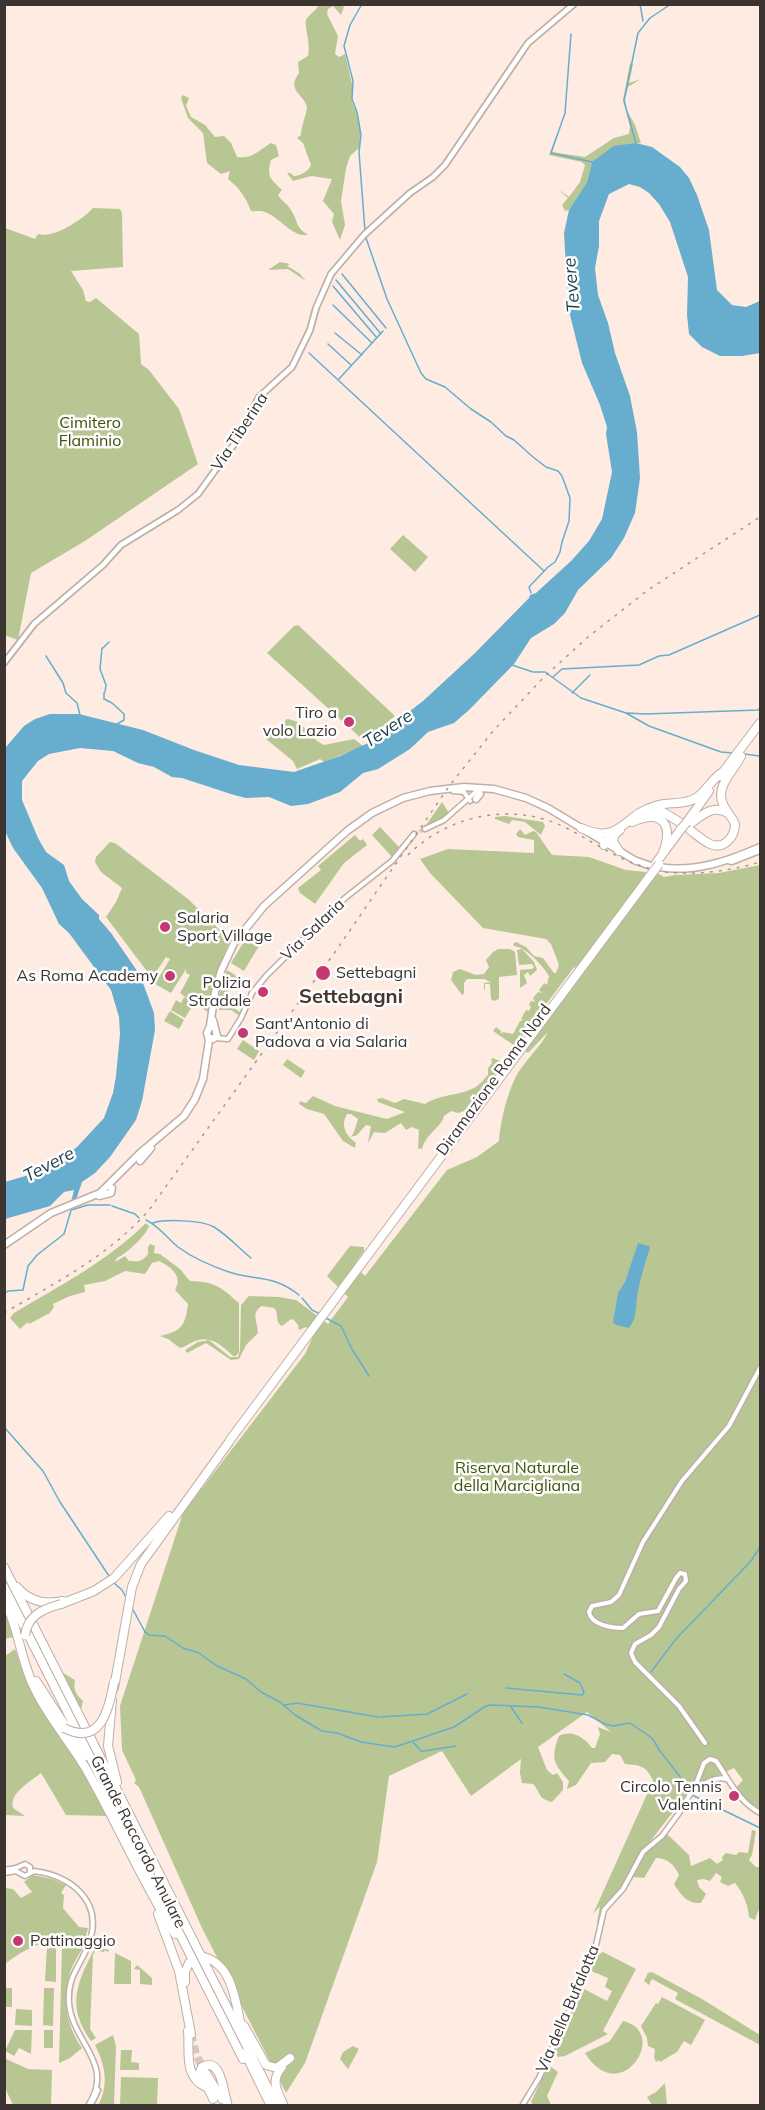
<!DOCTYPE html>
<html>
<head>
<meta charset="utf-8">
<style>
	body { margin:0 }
	#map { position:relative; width:765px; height:2110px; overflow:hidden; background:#feece3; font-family:Mulish,sans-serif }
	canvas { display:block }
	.frame { position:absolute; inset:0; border:6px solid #3b3430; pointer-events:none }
</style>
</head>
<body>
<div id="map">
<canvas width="765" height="2110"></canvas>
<div class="frame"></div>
</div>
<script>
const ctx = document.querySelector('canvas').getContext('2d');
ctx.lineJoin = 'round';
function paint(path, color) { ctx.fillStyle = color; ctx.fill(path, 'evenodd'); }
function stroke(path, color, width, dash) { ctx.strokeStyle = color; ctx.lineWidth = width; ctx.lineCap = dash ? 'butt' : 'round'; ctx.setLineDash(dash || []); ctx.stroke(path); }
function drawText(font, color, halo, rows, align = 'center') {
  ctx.font = font + ' Mulish,sans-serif'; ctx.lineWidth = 5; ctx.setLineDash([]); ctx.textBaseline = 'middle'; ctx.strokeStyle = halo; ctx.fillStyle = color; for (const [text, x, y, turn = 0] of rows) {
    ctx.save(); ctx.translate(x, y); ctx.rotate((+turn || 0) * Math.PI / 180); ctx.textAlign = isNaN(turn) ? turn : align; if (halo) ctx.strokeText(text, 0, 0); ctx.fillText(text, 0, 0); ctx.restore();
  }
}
paint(new Path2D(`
	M319 5H342L344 7 341 15 333 6 328 9 327 14 338 36 335 54 339 57 345 54 352 84V102L356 111 360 129V147L350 156 346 168 341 201 345 225 340 240 332 222 334 214 323 201 332 179 311 176 293 181 287 173H290L294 176C300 176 309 171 311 165L303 143 297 138 301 135C301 126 307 113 307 107 304 94 286 91 299 73L298 62 308 56C311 44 304 25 306 20 309 14 316 11 319 5Z
	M630 63 633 64 629 83 641 79 628 87 625 98 626 109 635 125 641 143H636L592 162 587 182 569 210 565 211 562 205 568 198 558 189 569 197 580 182 585 165 582 162 549 155 558 131 552 152 585 157 614 138 629 134 630 127 623 100Z
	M183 95 189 98 186 106 191 117 205 125 215 137 224 136 231 143 237 157C253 159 259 150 271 143L276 145 279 156 271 160C266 177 271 179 282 190L278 195C281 201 288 204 291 210 299 222 294 226 308 235 291 237 281 218 265 212 260 210 256 212 251 211 245 196 240 189 228 179L230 171 221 174 207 163 203 133 188 118 181 98Z
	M93 208 120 209 122 213 123 267 71 271 83 290 86 301 90 302 96 298 139 334 141 364 149 370 179 409 198 464 85 541 31 573 18 640 4 635 5 228 35 239 38 234C53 239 82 220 93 208Z
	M280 262 290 264 287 266 299 273 306 281 288 269 268 270Z
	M403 535 428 557 415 572 390 549Z
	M298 625 395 716 369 738 362 739 267 653 294 626Z
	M287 719C305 721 309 738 324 745L354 739 363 746 324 762 320 759 297 769 293 761 266 739Z
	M442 802 449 813 440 821H434L430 826 424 828Z
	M505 816 543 822 545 826 541 835 525 822 512 820 509 824 495 819V817Z
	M380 827 400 848 393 858 372 835Z
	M520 829 525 835 533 831 536 832 552 855 589 857 626 870 646 872 645 874H659L664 877 675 875 719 873 760 865V1811L749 1803 735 1789 743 1780 734 1768 697 1785 669 1817 636 1860 622 1888 606 1906 599 1925 597 1923 600 1906 593 1914 653 1781C647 1766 640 1765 625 1764L620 1755 612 1754 605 1762 591 1763 576 1785 567 1789 569 1781C554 1764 550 1759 559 1736 572 1729 585 1738 592 1748H595L600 1734 598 1727 611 1732 587 1712 538 1747 547 1770 553 1775 557 1773 563 1782V1790L552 1802C537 1798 542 1794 533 1784L522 1783 520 1773 521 1759 471 1796 442 1751 389 1776 377 1862 305 2063 286 2093 202 1928 139 1787 134 1783 136 1780 122 1750 120 1706 183 1513 305 1354 314 1334 306 1327 299 1330 298 1325 294 1320 291 1319 282 1326C274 1322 280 1314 274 1308L262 1306C250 1313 258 1322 258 1333L246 1345 239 1359 231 1360 206 1343 187 1353 185 1350 198 1342 209 1340 230 1357H238L240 1350 241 1305 249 1296 279 1297 296 1300 328 1324 348 1297 327 1276 350 1246 364 1247V1251L345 1278 351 1283 361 1272 365 1276 447 1170 477 1157 499 1141C500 1122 509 1085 520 1070 529 1056 541 1046 548 1032L528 1053 525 1051 581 973 574 967 515 1046 496 1033 493 1031 496 1027 501 1031V1034L503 1032 513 1034 520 1021 523 1020 521 1019 526 1010 529 1011 531 1007 529 1005 531 1001 535 1002 533 998 538 992 542 993 539 990 544 983 547 985 549 976C543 966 526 947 514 946L513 944 516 942 526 947 534 956 543 958 554 973H556L559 965 551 944 546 939 483 928 430 873 420 859 448 849 534 853V840L518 837 516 834Z
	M355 835 360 841 363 839 367 845 344 863 315 904 300 893 298 888 321 870 318 866Z
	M110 842 115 843 188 899 226 936 229 942 214 979 208 1012 194 1003 185 1018 171 1010 176 1000 181 1003 184 997 192 1002 180 993 190 975 186 973V969L171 993 155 984 170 959 166 957 152 978 106 917 116 902 122 888 101 872 95 862 96 857Z
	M246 938 259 946 244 971 231 963Z
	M498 949H510L515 952 517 975 499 977V999L494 1001 491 999 490 984H485V990H484V983L491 982 484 979H467L464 983V994L462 995 451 980 453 972 460 969 476 975 484 974 489 967 486 960 493 952Z
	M522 949 534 962 537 970 530 976 528 972 524 975 527 983 520 988V970L532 969 534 967 532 964 519 965 517 950Z
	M227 970 238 977 223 1000 241 1013 240 1016 231 1010H219V996Z
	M170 1011 184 1020 179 1029 164 1021Z
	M243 1040 259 1051 254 1060 237 1049Z
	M493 1058 500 1061 501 1064 495 1075 464 1111 458 1113 451 1111 444 1116C442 1127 426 1133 422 1149L418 1148 419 1130 412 1127 406 1130 401 1123 385 1133 374 1132 368 1143 371 1126 366 1125 357 1135 351 1137 354 1132 358 1119 351 1114H347C340 1127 346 1135 356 1143L355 1148 343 1141 324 1114 307 1109 299 1104 300 1101 306 1103 313 1096 335 1106 387 1119 405 1112 378 1102 377 1099 382 1098 395 1103 404 1099 425 1104C440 1094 458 1096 474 1088 480 1085 484 1079 488 1075V1068L492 1063 491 1059Z
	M287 1059 305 1071 301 1078 283 1065Z
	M146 1223 149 1226C146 1236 126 1254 117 1258L115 1262 125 1256 129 1261C138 1261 141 1263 148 1254V1247L150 1244 155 1246 154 1253 160 1254 180 1269 190 1281C217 1282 220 1287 239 1303V1352L236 1356H233C221 1345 210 1334 193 1342 188 1344 185 1347 180 1348L168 1339 160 1336C182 1331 185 1326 188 1304L175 1290C183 1277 172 1267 159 1261L152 1263 145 1274 125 1271 105 1281 84 1285 85 1292 70 1296 53 1304 54 1307 50 1313 29 1324 28 1322 20 1329 10 1318 14 1313C59 1286 108 1261 146 1223Z
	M4 1602 17 1636 5 1639H4Z
	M15 1649 29 1686 80 1765 107 1816 66 1815 41 1773C31 1781 9 1793 13 1808L25 1816 5 1815V1656Z
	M63 1673 75 1680C73 1690 76 1694 83 1701L81 1709 62 1674Z
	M752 1830 756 1831 752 1855 749 1860 756 1867H760V1906L755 1920 749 1917C748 1904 743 1893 735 1883L728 1886 720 1882 722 1877 716 1873 710 1881 704 1879 697 1880 699 1887 706 1894 701 1903C687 1904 681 1895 674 1884L679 1875C675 1865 667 1858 656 1858L644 1878 634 1877 610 1908 609 1905 621 1892 645 1852 667 1834 689 1855 691 1866 710 1858 717 1864 723 1860 722 1857 726 1853 736 1855 739 1852 748 1853Z
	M33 1875 52 1879 66 1885 61 1893 64 1895 63 1908 79 1927 88 1928 85 1939C55 1936 28 1945 5 1964V1888L13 1889 21 1898 32 1892 24 1882Z
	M56 1944V1982L45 1981 47 1946Z
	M62 1944 84 1945C80 1954 74 1961 71 1970 61 1997 66 2025 82 2048L70 2058 59 2063Z
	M96 1946 109 1950 108 1952 105 1950 104 1952 95 1951 93 1955 90 2029 96 2038 91 2041C65 2005 78 1981 96 1946Z
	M603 1952 636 1969 603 2031 608 2034 565 2056 558 2057 555 2052 584 1989 607 2001 612 1991 605 1987 608 1978 591 1971 598 1955Z
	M115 1953 131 1961V1984H114Z
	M137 1965 152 1978V1985L140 1984V1970L134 1969Z
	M652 1972 702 1999 760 2035V2045L675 1999 678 1993 652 1979 649 1985 644 1981 648 1973Z
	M5 1988H12V2007H5Z
	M44 1988H54L53 2026 43 2025Z
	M662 1997 705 2020 691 2045 684 2041 677 2052 660 2062 659 2060 656 2062 654 2057 655 2049 648 2046 647 2038 641 2026 656 2003 658 2004Z
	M16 2009 32 2010V2026L15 2025Z
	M623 2021C671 2032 620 2110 585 2053L610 2041Z
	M15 2030H32L31 2054 19 2048 14 2056 5 2051Z
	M44 2030H53V2048H44Z
	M113 2035 116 2046 114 2105H102L99 2104C109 2083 105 2065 95 2045Z
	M353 2046 359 2049 348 2069 340 2059 343 2052Z
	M121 2050H132L131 2062 139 2063V2070H120Z
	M4 2058 28 2069 52 2070 51 2105H13L5 2088Z
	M551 2067 558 2072 547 2096 551 2105H533L531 2102 546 2070Z
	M121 2077 158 2078 157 2105H120Z
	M665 2083 667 2105H652L647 2097 656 2092Z`), '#b8c693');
paint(new Path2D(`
	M636 143 652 147 680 167 689 178 697 195 709 230 717 290 732 305 746 307 760 301V353L742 356H720L702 347 689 334 687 315 688 277 670 222 659 204 649 193 640 187 629 184 609 194 599 221V246L595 268 598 295 608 323 615 353 630 396 637 432 640 478 635 513 624 538 611 558 578 590 565 613 554 624 531 638 514 664 469 710 454 723 428 732 410 749 378 769 363 773 340 792 308 804 291 806 269 797 246 798 234 795 182 778 172 777 154 767 138 763 113 751 80 748 49 754 38 761 22 781V800L38 838 46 852 64 865 69 881 82 899 99 915V919L111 933 140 975 154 1013 155 1030 142 1101 136 1120 110 1157 95 1173 82 1182 76 1200 71 1202 74 1190 64 1192 50 1206 5 1219V1182L32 1174 51 1165 77 1147 104 1118 113 1093 116 1076 120 1034 119 1017 111 990 69 933 59 924 42 888 13 848 5 831V748L24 726 35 719 50 714H79L143 730 194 750 239 765 294 772 340 756 370 742 423 701 475 653 529 598 530 595 536 593 571 561 589 541 602 519 612 472 606 434 607 427 600 405 582 363 569 311 565 250 564 233 569 210 587 182 592 162 614 146Z
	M638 1243 649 1246 650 1248C645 1262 641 1276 638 1291 635 1304 638 1317 629 1328L616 1325 613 1322 618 1293 625 1282Z`), '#67adce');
stroke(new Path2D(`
	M362 4 350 25 344 46 353 81 352 99 357 112 361 135 359 152 365 231
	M640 4 643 21
	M571 34 565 113 551 153 592 162
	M636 143 624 101 638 33 650 18 671 4
	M365 235 387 299 421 373 426 379 445 387 471 409 491 422 506 436 514 440 533 457 546 467 558 471 562 476 570 498 569 521 562 542 560 552 555 562 548 567 529 587 531 593
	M342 274 386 328
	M336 280 381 334
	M333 286 377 338
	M333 305 372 343
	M335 333 362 355
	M328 344 351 365
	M309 353 544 571
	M339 379 383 331
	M102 648 100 669 106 685 105 692
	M103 648 109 642
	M46 656 63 683 66 693 77 703 80 715
	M512 665 533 672H545L581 698 626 713 649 726 721 752 733 753
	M553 677 562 669 639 665 659 656 669 655 760 615
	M104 693V699L112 703 124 714V720L117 724
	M572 693 590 675
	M627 713 645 714 758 710 760 708
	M744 754 760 756
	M112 1206 135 1214 139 1218
	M71 1210 88 1205H110
	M146 1220C159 1226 167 1238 178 1247 193 1258 211 1266 229 1272 256 1281 273 1274 299 1295
	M153 1223C165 1219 202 1220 214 1227 227 1235 239 1248 251 1258
	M4 1294 8 1291 23 1290 28 1266 37 1255 64 1234 72 1207
	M302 1298 312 1310 320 1314
	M324 1317 341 1326 352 1349 369 1376
	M4 1427 43 1471 60 1502 109 1576
	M113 1582 122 1590 127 1599
	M131 1606 145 1632 149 1635 165 1636 183 1648 199 1653 217 1666 246 1679 261 1692 280 1702 295 1715 322 1731 337 1733 361 1742 395 1747 454 1727 486 1706 490 1705 539 1707 588 1715 605 1724 613 1726 630 1723 652 1738 660 1751 681 1778V1786L684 1791 760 1828
	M651 1672 676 1639 751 1561 760 1547
	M506 1688 582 1695 584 1692 580 1683 564 1674
	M285 1705 297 1703 378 1717
	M511 1707 522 1723
	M380 1717 427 1714 467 1694
	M413 1742 421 1751H424L456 1746`), '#67adce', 1.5);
stroke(new Path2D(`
	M414 834 425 829`), '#d7c7bf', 4, [4, 2]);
stroke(new Path2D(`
	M191 2034 196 2054 205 2072`), '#d7c7bf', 8, [8, 4]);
const tertiary = new Path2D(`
	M453 791 464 792 470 801
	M425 829 444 820 478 790
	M728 861 732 862 760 851
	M215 1038 228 1039 241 1018 252 993 267 975 345 898 392 861 414 834
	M705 1743 679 1706 635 1662 631 1653 635 1644 651 1635 659 1627 679 1589 686 1581 685 1574 680 1573 676 1578 658 1611 639 1614 623 1628C612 1628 591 1625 589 1612L592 1606 611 1602 619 1595 643 1542 682 1481 729 1426 760 1368
	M695 1790C703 1784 716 1776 726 1779
	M4 1870 16 1868 25 1864 30 1867V1873
	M4 1873 16 1871 25 1876 34 1871C71 1876 104 1901 89 1943 81 1966 67 1975 69 2003 72 2043 116 2063 88 2106
	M91 2105 98 2090
	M522 2106 539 2078 586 1974 596 1945 604 1910 623 1889 643 1852 662 1836 679 1813 696 1784 704 1763 710 1759 716 1761C730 1781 738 1801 760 1813`);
const secondary = new Path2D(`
	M4 663 34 624 103 565 121 545 178 510 198 494 235 443 259 397 292 367 310 330 316 308 331 274 364 235 410 193 433 177 445 165 528 43 574 4`);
const primary = new Path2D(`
	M476 799 480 794 478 790
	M634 860 651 866
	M659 867C695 873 728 861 760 847
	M208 1037 213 1039 217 1036 213 1020
	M140 1161 151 1148
	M99 1196 111 1193 112 1188
	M4 1245 51 1213 100 1193 140 1153 184 1116 195 1099 203 1079 209 1040 207 1033 210 1026 215 992 221 971 234 943 264 906 347 831 372 813 403 798 430 791 464 787 494 789 526 798 548 808 636 861`);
const motorway = new Path2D(`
	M720 776 760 723
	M646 813 663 812 681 823
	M632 822C664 808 674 826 662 855
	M687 822 709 791
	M690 824C702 815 713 804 728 813
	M581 828C620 846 623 815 655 806 669 801 683 806 696 798 707 791 712 778 723 772
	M690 830C697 835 703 841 710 844 724 850 735 837 735 824 732 817 726 811 723 804 715 786 734 771 741 756
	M604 845 612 833
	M619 851 613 841 615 834 620 830
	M656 863 681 829
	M230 1440 650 876
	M4 1567 277 2106
	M4 1587 243 2059
	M17 1587C29 1601 45 1605 63 1601
	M4 1599C18 1626 20 1657 33 1685 47 1717 72 1743 89 1774 119 1827 143 1883 175 1934
	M61 1604 94 1591 114 1578 169 1516
	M36 1681 85 1756
	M114 1688 132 1587 141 1564 229 1442
	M112 1700 108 1746 117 1782
	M158 1914 179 1971 191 2034
	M204 1957C234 1965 236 2006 242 2031
	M185 1982V1972L189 1963
	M244 2026 266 2065 277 2068 290 2058
	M188 2031C190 2053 183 2076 206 2087
	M245 2053 271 2106
	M282 2067C270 2081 277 2091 284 2106
	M205 2072 222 2099
	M213 2099C210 2088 202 2083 199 2074L202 2067C222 2056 223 2093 228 2106`);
stroke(tertiary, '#bfafa6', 7);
stroke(secondary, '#bfafa6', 8);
stroke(primary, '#bfafa6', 9);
stroke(motorway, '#bfafa6', 10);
stroke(tertiary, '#fff', 4);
stroke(secondary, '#fff', 4.5);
stroke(primary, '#fff', 6);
stroke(motorway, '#fff', 8);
stroke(new Path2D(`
	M408 855C448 815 511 802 562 826 592 840 616 860 649 868
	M656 871C691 876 727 872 760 862
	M4 1313C55 1283 110 1255 149 1210L335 952 450 785 494 730 545 676 588 637 648 590 760 517`), '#a69992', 1.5, [3, 6]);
const motorwayBridge = new Path2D(`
	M681 829 687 822
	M650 876 659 864
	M25 1635C28 1615 43 1609 61 1604
	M64 1728C101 1747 109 1709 114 1682`);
stroke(motorwayBridge, '#bfafa6', 10, []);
stroke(motorwayBridge, '#fff', 8);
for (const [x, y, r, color] of [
	[349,722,6,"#c4396f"],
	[165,927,6,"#c4396f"],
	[323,973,8,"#c4396f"],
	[170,976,6,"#c4396f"],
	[263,992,6,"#c4396f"],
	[243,1033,6,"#c4396f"],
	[734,1796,6,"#c4396f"],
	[18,1941,6,"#c4396f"]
]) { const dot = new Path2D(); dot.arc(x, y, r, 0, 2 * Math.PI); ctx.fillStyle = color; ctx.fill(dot); stroke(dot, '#fdfdfd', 2); }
drawText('16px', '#425008', '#fdfdfd', [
	["Cimitero",90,423],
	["Flaminio",90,441],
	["Riserva Naturale",517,1468],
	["della Marcigliana",517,1486]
]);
drawText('16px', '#3b3430', '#fdfdfd', [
	["Via Tiberina",240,432,-57],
	["Via Salaria",313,930,-44],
	["Diramazione Roma Nord",494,1080,-54],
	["Grande Raccordo Anulare",138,1842,63],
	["Via della Bufalotta",568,2009,-67]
]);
drawText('16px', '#3b3430', '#fdfdfd', [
	["Tiro a",337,713],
	["volo Lazio",337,731],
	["Salaria",177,918,"left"],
	["Sport Village",177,936,"left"],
	["Settebagni",336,973,"left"],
	["As Roma Academy",158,976],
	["Polizia",251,983],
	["Stradale",251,1001],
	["Sant'Antonio di",255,1024,"left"],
	["Padova a via Salaria",255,1042,"left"],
	["Circolo Tennis",722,1787],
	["Valentini",722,1805],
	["Pattinaggio",30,1941,"left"]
], 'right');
drawText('italic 18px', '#1a3b4a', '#fdfdfd', [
	["Tevere",572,285,-95],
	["Tevere",388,729,-33],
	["Tevere",49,1165,-28]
]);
drawText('bold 20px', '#43362e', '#fdfdfd', [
	["Settebagni",351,997]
]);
</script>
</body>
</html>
